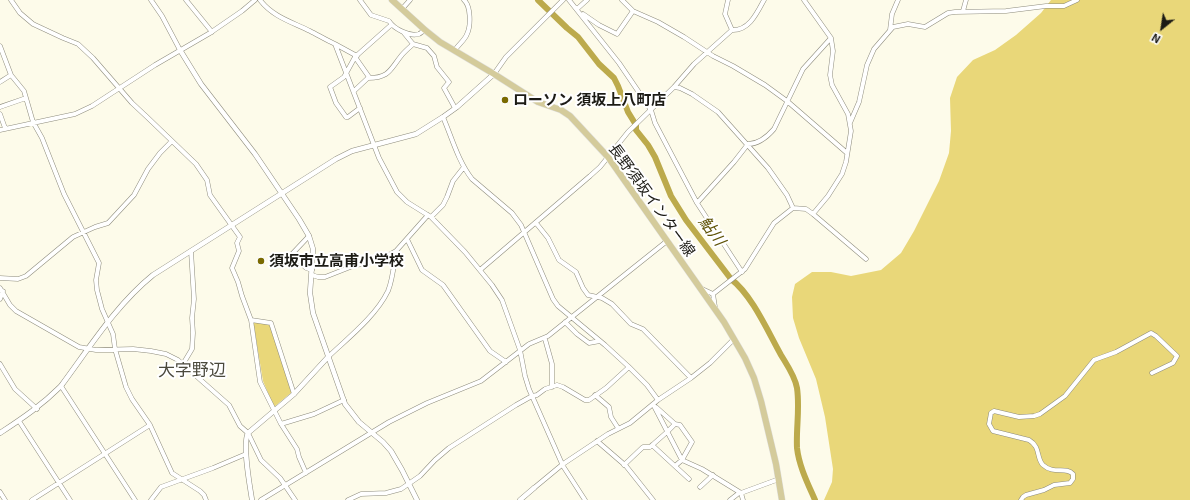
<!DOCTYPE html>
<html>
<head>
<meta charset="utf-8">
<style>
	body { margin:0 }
	#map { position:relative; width:1190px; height:500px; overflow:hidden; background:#fdfbea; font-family:"Exo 2",sans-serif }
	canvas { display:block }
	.north { position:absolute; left:1142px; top:8px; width:40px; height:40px; -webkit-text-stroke:3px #fff; paint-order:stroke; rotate:210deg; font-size:11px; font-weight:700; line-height:16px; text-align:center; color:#1c1b15 }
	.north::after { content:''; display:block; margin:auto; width:14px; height:18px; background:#1c1b15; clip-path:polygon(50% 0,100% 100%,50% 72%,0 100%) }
</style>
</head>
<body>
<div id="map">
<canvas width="1190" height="500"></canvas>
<div class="north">N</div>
</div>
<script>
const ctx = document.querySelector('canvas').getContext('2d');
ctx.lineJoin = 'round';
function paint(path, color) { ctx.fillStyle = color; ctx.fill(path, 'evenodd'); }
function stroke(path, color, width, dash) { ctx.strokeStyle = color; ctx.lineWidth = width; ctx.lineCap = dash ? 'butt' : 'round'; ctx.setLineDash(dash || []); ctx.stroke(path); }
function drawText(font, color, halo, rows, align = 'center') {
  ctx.font = font + ' "Exo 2","Noto Sans JP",sans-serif'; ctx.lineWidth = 4; ctx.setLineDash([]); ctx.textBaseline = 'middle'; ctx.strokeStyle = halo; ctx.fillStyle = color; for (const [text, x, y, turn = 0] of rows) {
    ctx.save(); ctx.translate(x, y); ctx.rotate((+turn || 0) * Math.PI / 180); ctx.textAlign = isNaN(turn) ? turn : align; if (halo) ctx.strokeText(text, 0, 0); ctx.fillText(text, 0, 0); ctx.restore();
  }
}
paint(new Path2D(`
	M1051 0H1190V500H824L832 482 833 469 825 417 816 379 799 338 793 318 792 297 795 284 812 272H831L851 276 881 270 901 253 914 231 939 181 949 153 951 131 950 98 957 77 973 60 995 50 1016 35 1041 13Z
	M253 321 270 324 292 392 274 407 263 381Z`), '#e9d779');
stroke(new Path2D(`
	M538 0 567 28 578 37 599 64 614 78 618 86 628 112 636 125V130L648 145 655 157 671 196 686 220 731 279C752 295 768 332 781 355 787 365 795 376 797 388 800 408 796 428 797 448 799 466 808 484 815 500`), '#bcaa4c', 6);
const minor = new Path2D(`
	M11 0 20 13 33 24 63 38 78 44 93 58 132 103 147 117 196 164 207 180 210 195 240 237 237 243 239 251 232 268 238 282 242 296 251 320 271 323 294 394
	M151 0 162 16 180 50
	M186 0 212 32
	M260 0C273 17 292 22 310 31 318 35 326 40 335 44L379 158 397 192 407 202 431 217 465 252 492 285 502 300 520 350 525 376 529 389 563 466 585 500
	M360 0 371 15 389 21C394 29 410 37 419 34 421 33 423 31 425 30
	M569 0 619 63 651 110 655 123 697 203 742 272
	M622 0 633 11 658 22 684 37 713 56 733 66 765 85 787 101 847 153
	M728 0 725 14 732 30
	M804 0 831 38 833 51 830 75 832 85 848 114 851 131 846 162 842 174 828 196 813 214
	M402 9 410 0
	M577 9 587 0
	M963 11 966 0
	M583 14 599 25 617 34 633 11
	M890 30 892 14 898 0
	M335 44 357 56
	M413 44 427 48 434 56 437 67 449 82 444 88 455 108
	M0 46 11 75 24 91 33 122 42 138 64 194 99 263 96 280 97 290 102 309 113 334 115 349 126 387 132 399 150 425 172 473 200 491 204 495 206 500
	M455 50C458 45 465 40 467 34 471 26 471 6 464 0
	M494 74 506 57 563 0
	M368 78C389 78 390 70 401 56 404 52 409 48 413 44L404 33
	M0 82 11 75
	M674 87 680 88 692 94 718 112 768 168 787 195 793 208
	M354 91 369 77 355 57
	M0 107 26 98
	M360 108 348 117H346L336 103 330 87 344 77 355 57 391 25
	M0 114 5 128
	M443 117C452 138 458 161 472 179L512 213 521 225 553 299 558 306 605 345 629 367 647 385 658 400
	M850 123 859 102 867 65 874 49 893 27 908 24 925 27 948 13 955 12 1006 11 1046 6H1064L1077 0
	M0 130 75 114 92 106 155 65 210 33 242 11 255 0
	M697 203 734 162 748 144C758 144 768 136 774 129L803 69 831 38
	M431 217 443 205 447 197 453 181 464 167
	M536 223 548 238 559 260 576 272 583 288 588 295 602 298 612 304 631 324 643 329 691 378
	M309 236 292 254 306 268 312 270
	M407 239 422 270 443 285 490 351 506 362
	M480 270 590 176 600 167 628 132 674 87 694 64 732 30C749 31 757 13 764 0
	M312 275 318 277H325L353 266 382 259 396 251 428 215
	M0 278 18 279 26 276 73 237 95 227 108 223 134 195 148 169 160 153 172 141
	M0 288 10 305 16 311 79 347 96 350 133 349 151 351 166 354 178 360 229 405 240 426 248 433 261 460 280 478 295 500
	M700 288 713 294
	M0 299 3 291
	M715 307 713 294 745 269 774 223 793 208 806 209 813 214 866 259
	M251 320 260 382 281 424 297 449 299 457 306 473
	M565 322 577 334 589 343 600 341
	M545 339 552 364V387
	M328 357C348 338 376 316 388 291 393 279 394 263 396 251
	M0 364 15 389 37 409
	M183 364 192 349 193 333 192 318 194 299 191 251
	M61 386 135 500
	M595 395 609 407 611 417 618 428
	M653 404 682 460 702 469 741 493 779 479
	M19 421 70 500
	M281 424 314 414 344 400
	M675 424 680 425 692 442 682 460 675 466
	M597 441 626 466 653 500
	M652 445 689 479
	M624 465 643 447H650L667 432 675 424 656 407
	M700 487 713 475
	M534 488 563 464 608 434 630 423 658 400 691 378 710 363 734 339
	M0 492 5 500
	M741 493 743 500
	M32 500 150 425
	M151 500 161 487 213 468 246 454
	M261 500 389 422 427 403 481 381 529 344 548 336 667 241
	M348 500 361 494 386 493 401 489 420 476 435 460 449 448 516 405 532 396 537 395 545 389 557 385 563 387 585 400H589L606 388 629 367
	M730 500 739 493
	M1021 500 1023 497 1026 495 1044 490 1054 485 1070 483 1073 479V474C1066 466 1054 475 1043 465 1036 458 1041 447 1029 440L993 431 989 424 991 413 994 411 1019 417 1034 416 1040 414 1065 396 1094 360 1116 352 1151 333 1156 336 1177 356 1173 363 1152 373`);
const tertiary = new Path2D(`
	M180 50 201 84 255 154 299 219 309 236 313 249 310 293 313 313 345 404 359 422 383 442 391 451 402 470 417 500
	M0 433C23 418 42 405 61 386 90 347 116 305 153 275L336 159 352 151 416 134 443 117 457 107 494 74
	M252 500C250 486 242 445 248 433L294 394 328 357
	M520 500 534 488`);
const primary = new Path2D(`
	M392 0 425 30 440 42 494 74 538 102 561 110 570 116 608 157 724 322 745 358 754 378 761 401 776 464 782 500`);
stroke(minor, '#8e8c7d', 5);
stroke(tertiary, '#8e8c7d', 5.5);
stroke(primary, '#dfdfde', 7);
stroke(minor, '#fff', 4);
stroke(tertiary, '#fff', 4.5);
stroke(primary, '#d4cb9b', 6);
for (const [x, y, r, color] of [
	[505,100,4,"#7a6a01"],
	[261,261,4,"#7a6a01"]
]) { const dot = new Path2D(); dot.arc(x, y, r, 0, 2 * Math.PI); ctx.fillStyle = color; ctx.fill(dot); stroke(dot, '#fff', 1.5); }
drawText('bold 15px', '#1c1b15', '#fff', [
	["ローソン 須坂上八町店",513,100],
	["須坂市立高甫小学校",269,261]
], 'left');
drawText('15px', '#1c1b15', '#fff', [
	["長野須坂インター線",652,200,54]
]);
drawText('italic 16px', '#5f5307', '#fff', [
	["鮎川",712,231,54]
]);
drawText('17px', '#4b493c', '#fff', [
	["大字野辺",192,370]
]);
</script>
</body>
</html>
